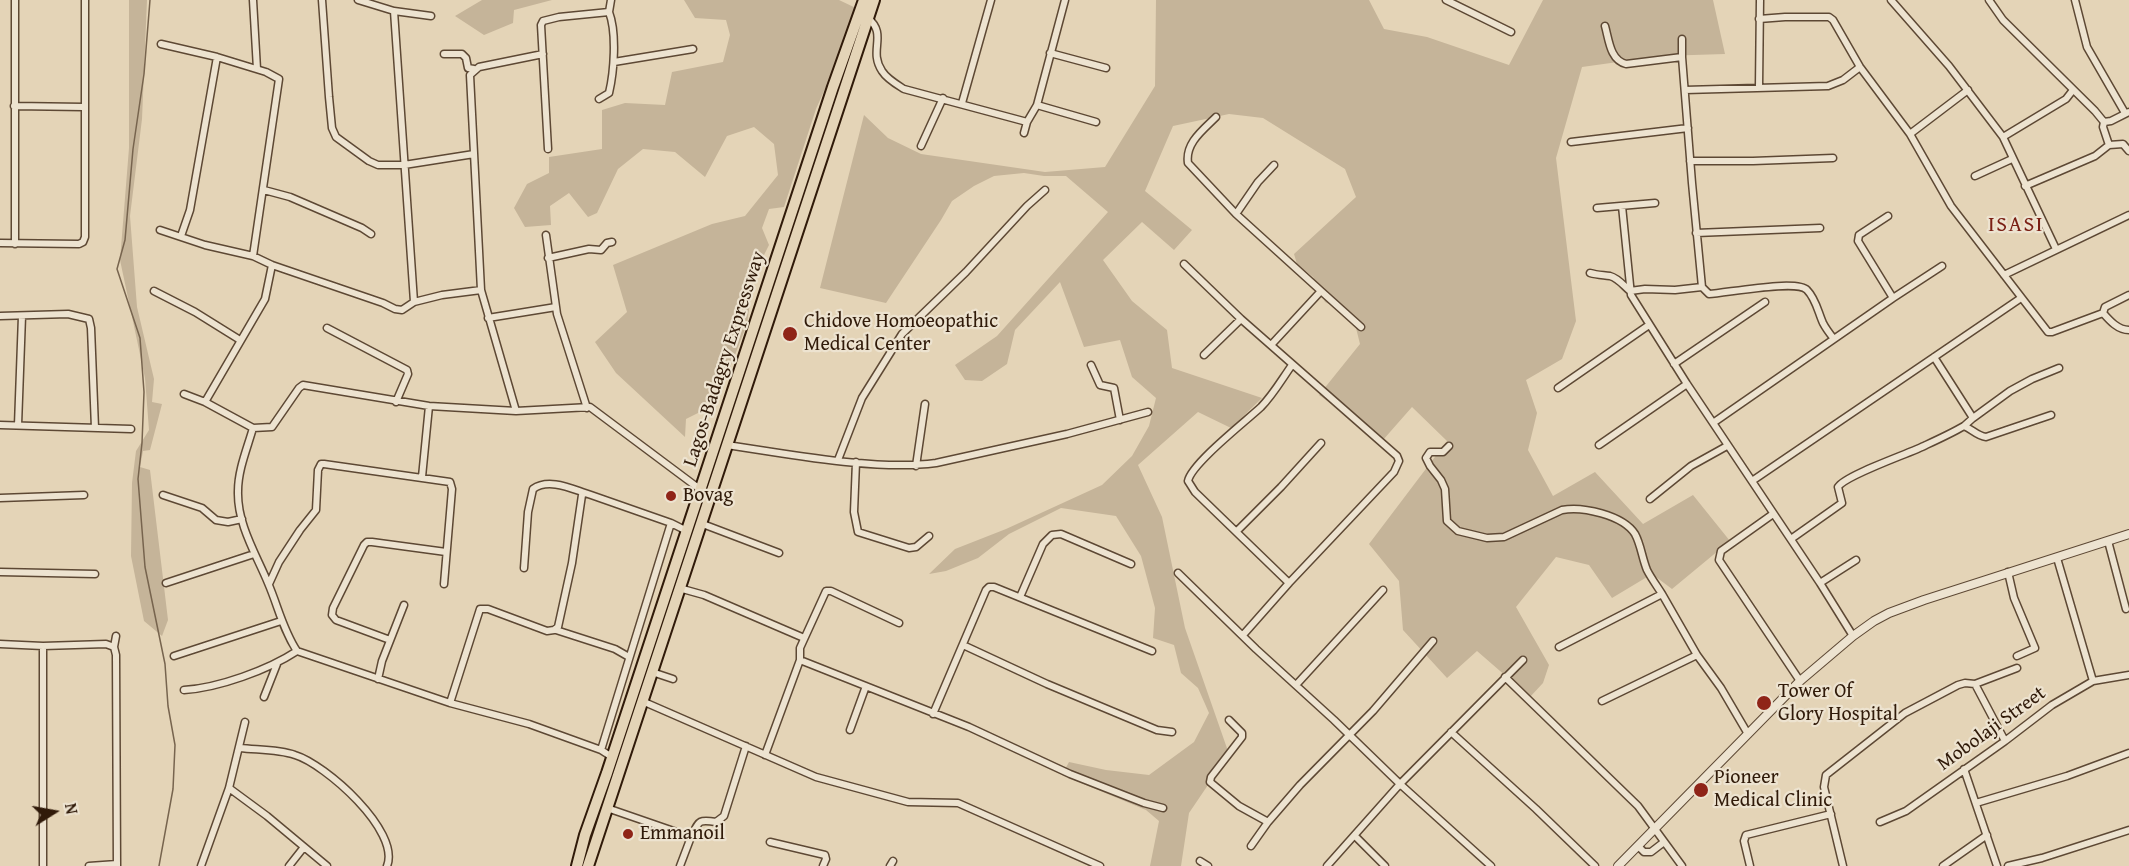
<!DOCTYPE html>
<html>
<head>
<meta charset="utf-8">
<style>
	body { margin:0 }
	#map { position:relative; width:2129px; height:866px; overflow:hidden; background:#e4d4b7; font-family:"Gentium Book Plus",serif }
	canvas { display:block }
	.north { position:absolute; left:24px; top:782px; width:60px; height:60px; -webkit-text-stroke:4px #ede3d0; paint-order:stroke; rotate:79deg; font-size:16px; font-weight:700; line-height:24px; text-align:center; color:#301a09 }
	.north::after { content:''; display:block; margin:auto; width:21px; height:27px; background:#301a09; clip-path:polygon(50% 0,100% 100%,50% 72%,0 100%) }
</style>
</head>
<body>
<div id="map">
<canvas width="2129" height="866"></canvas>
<div class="north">N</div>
</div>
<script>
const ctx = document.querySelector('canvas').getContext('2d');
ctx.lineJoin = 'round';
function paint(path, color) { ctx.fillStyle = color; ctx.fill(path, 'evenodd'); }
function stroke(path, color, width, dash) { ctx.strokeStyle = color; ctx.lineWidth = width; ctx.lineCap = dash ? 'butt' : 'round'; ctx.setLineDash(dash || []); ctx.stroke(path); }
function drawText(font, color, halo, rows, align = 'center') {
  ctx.font = font + ' "Gentium Book Plus",serif'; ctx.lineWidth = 4.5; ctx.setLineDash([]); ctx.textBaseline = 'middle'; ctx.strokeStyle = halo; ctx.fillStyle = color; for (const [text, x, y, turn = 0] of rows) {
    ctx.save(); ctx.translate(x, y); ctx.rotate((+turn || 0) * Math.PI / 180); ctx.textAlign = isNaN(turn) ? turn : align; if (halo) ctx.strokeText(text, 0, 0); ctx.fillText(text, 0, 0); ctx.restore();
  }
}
paint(new Path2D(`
	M129 0H147L142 119 130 216 137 307 154 379 152 402 162 404 150 450 143 451 140 467 150 470 168 620 162 636 144 621 131 556 132 483 136 451 149 430 145 378 120 260 129 148Z
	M482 0H552L514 10 513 23 484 35 455 16Z
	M684 0H839L860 10 816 109 784 207 769 209 762 228 769 245 754 275 747 324 716 404 686 419 685 437 616 373 595 342 627 312 613 265 712 224 745 216 778 175 774 144 754 127 727 136 705 177 675 152 643 149 618 169 597 213 588 217 569 193 550 206 551 225 525 227 514 208 527 184 549 173V157L602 149V110L625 103 665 105 672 72 723 62 730 35 726 20 695 18Z
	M1156 0H1369L1384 29 1427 37 1509 65 1543 0H1713L1725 54 1661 56 1582 67 1556 158 1576 321 1562 359 1526 380 1537 413 1528 450 1553 496 1595 472 1643 524 1693 495 1730 541 1672 589 1652 574 1612 598 1589 565 1556 557 1516 607 1549 665 1543 683 1530 697 1477 651 1447 678 1403 630 1399 581 1369 544 1447 441 1412 407 1383 440 1319 395 1360 344 1353 316 1325 302 1313 277 1297 264 1294 254 1356 197 1345 169 1263 118 1229 114 1173 126 1145 191 1192 230 1174 250 1142 222 1103 260 1132 301 1167 330 1172 368 1262 398 1231 428 1198 412 1138 465 1162 517 1185 628 1229 754 1189 813 1181 866H1150L1159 821 1146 810 1062 775 1069 762 1106 770 1149 775 1194 742 1209 713 1198 688 1181 673 1174 645 1153 638 1155 608 1141 556 1116 516 1061 508 1009 534 978 558 946 571 929 574 955 549 1006 529 1102 485 1132 456 1149 426 1156 398 1132 377 1120 340 1084 347 1060 282 1015 330 1007 364 982 381 965 380 955 365 997 336 1108 212 1066 176H1044L1024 173 994 176 974 186 952 201 941 220 886 303 820 288 864 115 888 138 921 154 1045 172 1105 167 1155 86Z`), '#c5b499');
stroke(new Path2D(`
	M150 0 144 74 133 149 125 240 117 269 140 338 144 392 142 443 138 479 145 567 165 664 168 706 175 745 173 789 159 866`), '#77644e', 1.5);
const minor = new Path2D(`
	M253 0 257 69
	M322 0 329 97 332 128 336 137 369 161 378 165H404L474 154
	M358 0 394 11 414 302
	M1446 0 1511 32
	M1891 0 1949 66 2003 137 2056 249
	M1989 0 2003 20 2095 111 2104 122 2111 121 2129 112
	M2075 0 2087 47 2125 113
	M394 11 431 16
	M609 12 611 0
	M868 18C888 35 868 50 882 71 887 79 896 84 904 89L1027 122
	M1759 19 1785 17H1829L1833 20 1860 67 1910 134 1968 90
	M1605 26C1609 40 1610 60 1626 64L1682 57 1692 183 1702 287
	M1682 39V57
	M161 44 217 57 266 72 279 79 253 256
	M1050 53 1106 68
	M444 54H462L466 58 468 68 474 69
	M614 62 693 49
	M1759 87 1760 0
	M1685 90 1828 86 1843 80 1860 67
	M962 103 991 0
	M1037 105 1096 122
	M14 106 84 107
	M1216 117C1203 130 1185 143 1188 163L1236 214 1321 291 1272 344
	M2104 122 2103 127 2109 145
	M1024 133 1027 122 1037 105 1065 0
	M1910 134 1951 206 2048 332H2052L2103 313 2105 307 2129 295
	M2003 137 2066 99 2073 90
	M1571 142 1688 128
	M921 146 943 98
	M548 149 541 25 543 21 559 17 609 12C617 33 614 72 609 93L599 99
	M1690 161H1753L1833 158
	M1975 176 2012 159
	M2025 186 2095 156 2109 145 2123 144 2129 151
	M264 190 290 197 362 228 371 234
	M1622 206 1631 295 1687 384 1820 583 1853 636
	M1597 208 1655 203
	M1236 214 1258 182 1274 165
	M1888 216 1859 235 1858 241 1893 298
	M160 230 205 245 253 256 272 265 383 303 395 309 402 310 414 302 442 295 481 290
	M1696 233 1820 228
	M546 235 557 314 587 408
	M181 236 190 210 217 57
	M0 243 79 244 83 242 85 237V0
	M15 244V0
	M548 258 589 249 601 250 607 243 612 242
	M1184 264 1241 319 1397 456 1399 461 1394 472 1289 583 1243 635
	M1590 273C1597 275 1603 275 1610 276 1618 278 1624 286 1630 291L1645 289 1675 290 1702 287 1709 294C1727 293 1797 279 1807 290 1816 299 1818 312 1823 323 1826 329 1830 334 1834 339
	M2004 275 2129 215
	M154 291 195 312 240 340
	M1321 291 1361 327
	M2103 313C2110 321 2118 330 2129 330
	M0 316 68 314 89 319 91 328 95 428
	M488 318 556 307
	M327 328 407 370 408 374 396 402
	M1204 355 1241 319
	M1934 357 1973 418 1964 426
	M1674 364 1765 302
	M1091 365 1100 385 1114 388 1120 420
	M1558 388 1649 325
	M184 394 205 402
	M516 411 481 290 470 75 479 67 543 54
	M1973 418 2010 391 2032 379 2059 368
	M1713 423 1893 298 1942 266
	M0 425 131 429
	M18 425 22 316
	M253 428 205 402 265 299 272 265
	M727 445C790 454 874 471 936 463L1067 434 1148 412
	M1599 445 1687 384
	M1449 446 1443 452H1430L1426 458 1430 466 1441 480 1445 489 1447 521 1458 531 1487 538 1504 537 1562 510C1582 506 1623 515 1635 534 1641 545 1642 558 1647 570 1651 578 1657 586 1662 594
	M838 460 862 398 902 334 966 272 1027 206 1045 190
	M856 462 854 512 858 532 909 548 916 547 929 536
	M916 466 925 404
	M422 477 429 406
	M1752 481 2021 298
	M163 495 202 508 216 520 228 522 242 519
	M0 498 84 495
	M1650 499 1691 466 1727 446
	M1773 514 1721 551 1719 560 1800 681
	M700 523 779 553
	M1237 531 1281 487 1321 443
	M1791 539 1842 503 1838 487C1845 475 1911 453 1926 445 1939 439 1952 433 1964 426 1972 429 1977 436 1986 437L2051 415
	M2108 541 2126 609
	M2057 558 2093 681
	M524 568 528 512 533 489C548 478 570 488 585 493
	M0 572 95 574
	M2008 572 2014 598 2035 648 2017 656
	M1178 573 1256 649 1334 720 1400 784 1491 866
	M166 583 254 554
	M1289 583 1195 492 1188 481C1191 464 1246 421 1261 407 1273 395 1282 379 1292 365
	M1820 583 1856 560
	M269 584 279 562 300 530 316 510 318 470 321 464H324L450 482 452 489 444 584
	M679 588 704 595 804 638
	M1020 597 1043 544 1052 535 1061 534 1131 564
	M556 630 615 649 629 657
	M116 636 114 647 116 655 117 866
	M390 640 336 620 332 615 333 608 364 545 367 542H372L446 552
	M0 644 43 646 106 644 114 647
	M963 645 1047 684 1157 730 1172 732
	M43 646V866
	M1559 647 1662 594 1697 655 1721 688 1748 734
	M174 656 281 621
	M800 660 969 727 1070 774 1144 803 1163 808
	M652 672 673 679
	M1505 677 1638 806 1682 866
	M378 679 382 661 404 605
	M1975 684 2005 741
	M1296 685 1383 590
	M184 690C218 688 268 670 297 651
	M264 697 277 664
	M642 701 816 777 908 802 958 803 1100 866
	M1602 701 1697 655
	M450 703 480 609H488L547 631 554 630 558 627 572 563 582 495 585 493 591 495 671 523 687 531
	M933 714 986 590 989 587H994L1152 651
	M1229 720 1242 733V737L1211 777 1210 782 1239 806 1268 822 1251 846
	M850 730 866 686
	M1451 732 1536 809 1595 866
	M240 748C257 750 278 749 295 755 325 764 401 831 387 866
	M601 750 671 523
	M765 755 800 660V648L826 591H831L899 623
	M612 757 601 750 529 724 450 703 297 651C283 630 278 606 268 583 256 554 237 524 238 491 238 470 247 449 253 428L272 427 299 388 303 385 429 406 516 411 590 407 701 490
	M1964 769 1997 866
	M229 788 267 816 327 866
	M1976 803 2067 776 2129 753
	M607 808 691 837 680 866
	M1268 822 1300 785 1373 711 1433 641
	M1880 822 1906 811 2005 741 2052 705 2093 681 2129 675
	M1355 836 1385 866
	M691 837C699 821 698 819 716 822L724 816 746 746
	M770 842 825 855 826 859 823 866
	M1638 846 1644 852H1651L1664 842
	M1200 861 1208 866
	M89 866 117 864
	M201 866 229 788 245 722
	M289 866 304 847
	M890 866 893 861
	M1327 866 1400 784 1523 660
	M1750 866 1744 841 1746 835 1831 814
	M1843 866 1824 787 1826 775 1905 713 1958 685 1965 683 1975 684 2017 668
	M1943 866 1987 835
	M2008 866 2042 858 2129 830`);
const tertiary = new Path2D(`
	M1618 866 1800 681 1853 636 1874 621 1889 613 1924 600 2129 534`);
const trunk = new Path2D(`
	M577 866 585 835 607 773 833 87 864 0
	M588 866 874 0`);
stroke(minor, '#5d4834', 9);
stroke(tertiary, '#5d4834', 10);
stroke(trunk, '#301a09', 14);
stroke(minor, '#ede3d0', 6);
stroke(tertiary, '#ede3d0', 8);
stroke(trunk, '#e4d4b7', 10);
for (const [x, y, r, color] of [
	[790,334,8,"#8f2418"],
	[671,496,6,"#8f2418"],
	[1764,703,8,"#8f2418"],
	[1701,790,8,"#8f2418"],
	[628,834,6,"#8f2418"]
]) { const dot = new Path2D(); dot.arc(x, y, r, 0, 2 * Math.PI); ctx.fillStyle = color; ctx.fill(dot); stroke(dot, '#ede3d0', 2); }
drawText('20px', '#301a09', '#ede3d0', [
	["Chidove Homoeopathic",804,322],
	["Medical Center",804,345],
	["Bovag",683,496],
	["Tower Of",1778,692],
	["Glory Hospital",1778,715],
	["Pioneer",1714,778],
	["Medical Clinic",1714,801],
	["Emmanoil",640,834]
], 'left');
drawText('20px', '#301a09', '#ede3d0', [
	["Lagos-Badagry Expressway",725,359,-72],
	["Mobolaji Street",1992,729,-36]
]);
ctx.letterSpacing = '1.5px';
drawText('22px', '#7a1f14', '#ede3d0', [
	["ISASI",2016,225]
]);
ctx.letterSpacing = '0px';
</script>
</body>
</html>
